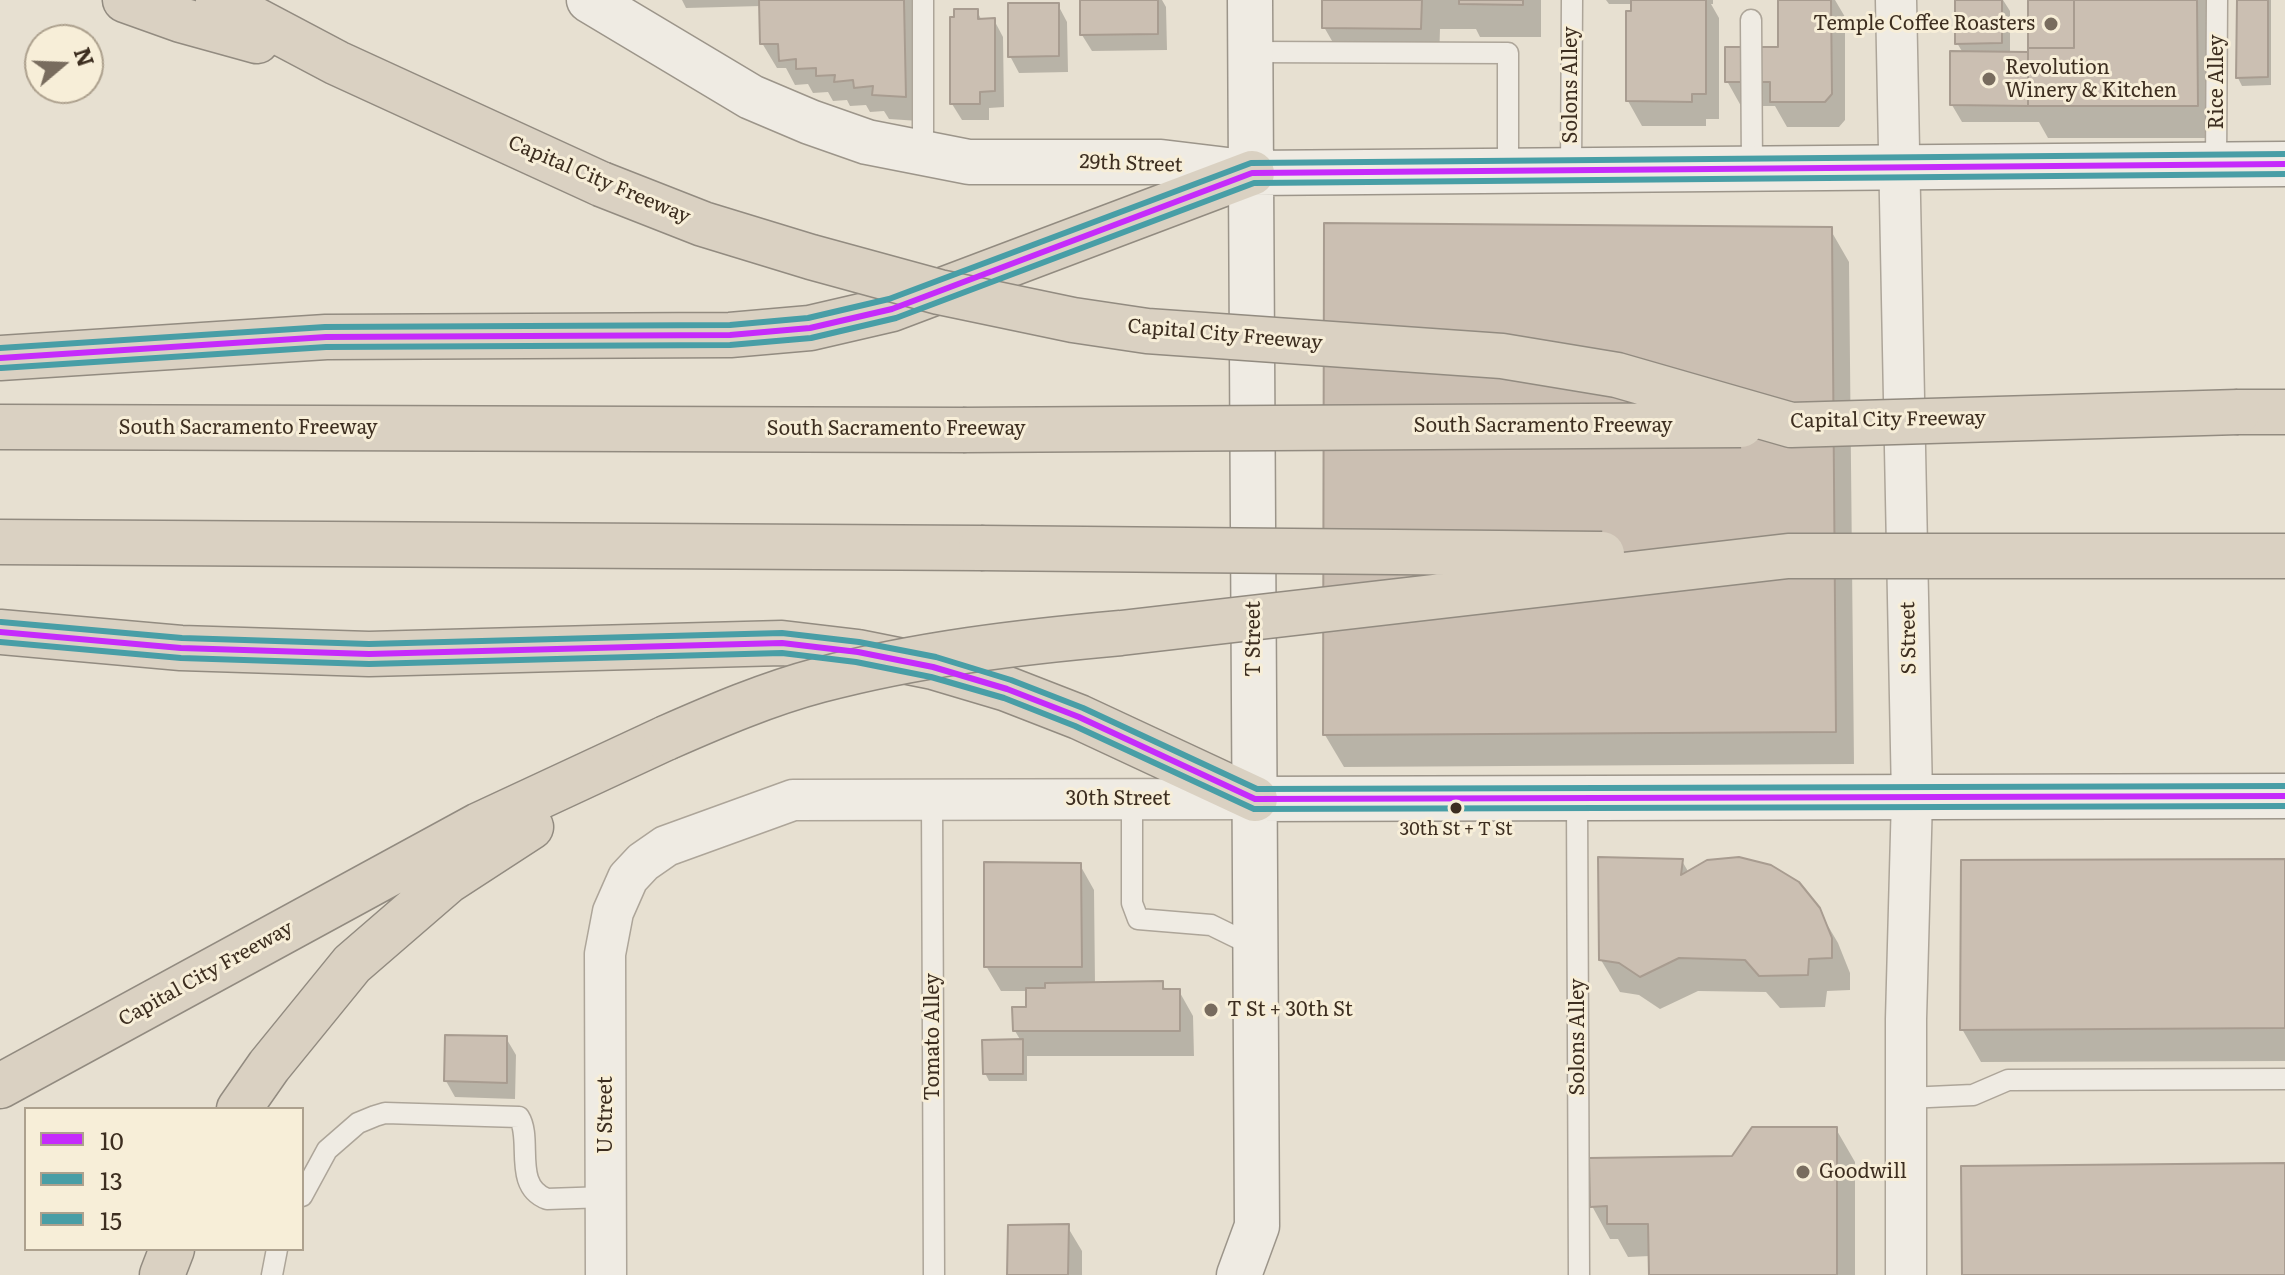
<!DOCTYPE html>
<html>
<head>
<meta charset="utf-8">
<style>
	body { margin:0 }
	#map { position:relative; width:2285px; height:1275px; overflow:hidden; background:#e7e0d1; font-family:Literata,serif }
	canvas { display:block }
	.legend { position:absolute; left:24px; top:1107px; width:280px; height:144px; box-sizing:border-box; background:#f7eed8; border:2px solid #ada18e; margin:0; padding:10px 14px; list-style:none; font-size:24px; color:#3d2e20 }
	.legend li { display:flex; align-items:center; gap:16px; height:40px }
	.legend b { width:40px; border:2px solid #ada18e }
	.north { position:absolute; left:24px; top:24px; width:80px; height:80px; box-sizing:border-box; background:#f7eed8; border:2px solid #ada18e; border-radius:50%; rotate:71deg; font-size:22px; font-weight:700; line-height:32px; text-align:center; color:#3d2e20 }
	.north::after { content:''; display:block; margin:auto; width:28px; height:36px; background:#786c5e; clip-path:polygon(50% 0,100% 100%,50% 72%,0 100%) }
</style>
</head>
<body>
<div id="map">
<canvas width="2285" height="1275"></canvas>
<ul class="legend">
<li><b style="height:10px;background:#c52bfb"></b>10</li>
<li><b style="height:10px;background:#489ea6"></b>13</li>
<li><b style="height:10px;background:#489ea6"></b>15</li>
</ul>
<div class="north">N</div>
</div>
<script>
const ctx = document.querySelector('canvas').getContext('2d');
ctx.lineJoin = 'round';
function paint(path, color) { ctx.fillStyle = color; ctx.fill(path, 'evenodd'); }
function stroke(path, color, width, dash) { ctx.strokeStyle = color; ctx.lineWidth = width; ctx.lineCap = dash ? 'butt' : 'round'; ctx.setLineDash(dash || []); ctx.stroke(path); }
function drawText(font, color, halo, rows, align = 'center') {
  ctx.font = font + ' Literata,serif'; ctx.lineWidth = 6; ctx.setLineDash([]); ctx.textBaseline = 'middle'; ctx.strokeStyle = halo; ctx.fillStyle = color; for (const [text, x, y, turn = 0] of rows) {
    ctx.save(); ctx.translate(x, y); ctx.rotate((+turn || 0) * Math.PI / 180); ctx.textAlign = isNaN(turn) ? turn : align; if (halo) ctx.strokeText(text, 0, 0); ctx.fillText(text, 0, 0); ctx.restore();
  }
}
paint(new Path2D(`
	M682 0H917V9H912L917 20 919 121 889 119 884 111 870 112 866 105 850 106 847 100 833 101 828 92 813 93 808 84 795 85 786 68H777L762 43 761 6 686 8Z
	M1082 0H1162L1166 7 1167 50 1092 51 1082 35Z
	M1324 0H1541V37H1480L1476 29H1440L1439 61 1343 60 1324 27Z
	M1606 0H1713V4H1711L1719 18V119H1706V126H1642L1628 101 1633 4H1609Z
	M1780 0H1835L1845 17V120L1839 127H1787L1775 106H1741L1727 81 1780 49Z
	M1957 0H2003L2010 11V54H2030V0H2206L2215 16V138H2048L2039 122H1962L1952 105 1963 53 1957 43Z
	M2239 0H2271V85L2242 86 2238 78Z
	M1058 5 1067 22 1068 72 1019 73 1010 56Z
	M977 11 982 21 994 20 1003 37 1004 107 989 108V120H962L952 104Z
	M1830 229 1849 262 1854 764 1344 767 1325 735Z
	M1682 861 1689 873 1818 909 1838 943 1850 973V990L1827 991 1825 1007 1780 1008 1766 992 1698 991 1660 1009 1639 995 1620 992 1601 960Z
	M2285 861V1061L1981 1062 1962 1029Z
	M1080 865 1094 890 1095 984 1162 983 1166 991H1179L1193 1016 1194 1056H1027V1081H989L985 1073 1021 1041 1015 1031 1028 1009V991H1001L986 966Z
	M506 1038 516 1055 515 1099 455 1097 446 1081Z
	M1836 1129 1855 1162V1275H1651L1650 1256 1628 1257 1618 1239H1610L1592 1206 1733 1158Z
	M1067 1226 1082 1251V1275H1009Z`), '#0003');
const building = new Path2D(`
	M759 0H904L906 97 872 95 873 86 854 88 853 80 834 82 835 75 816 76V68L796 69V59L779 61 778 44H760Z
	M1080 0H1158V34L1080 35Z
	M1322 0H1422L1421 29 1322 28Z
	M1459 0H1523V5L1459 4Z
	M1631 0H1706V94H1692V102L1626 101V11H1631Z
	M1778 0H1831L1832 94 1825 102H1770V82H1725V47H1778Z
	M1955 0H2002V43L1955 44Z
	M2028 0H2074V48H2028Z
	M2074 0H2197L2198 106H2028V48H2074Z
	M2237 0H2268V77L2236 78Z
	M1008 3H1059V56L1008 57Z
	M954 9H978V19L995 18V91L980 92V104H950V17H954Z
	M1950 51 2028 52V106L1950 105Z
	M1324 223 1832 227 1836 732 1323 735Z
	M1598 857 1683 859 1681 875 1707 860 1739 857 1771 865 1799 882 1820 908 1832 938V958L1809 959 1808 975 1759 976 1745 960 1679 958 1640 977 1619 963 1599 960Z
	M2285 859V1028L1960 1030 1961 860Z
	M984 862 1081 863 1082 967H984Z
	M1163 981V989H1180V1031H1013L1012 1007H1026V988H1045V983Z
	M445 1035 507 1036V1083L444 1081Z
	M1023 1039V1074H983L982 1040Z
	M1752 1127H1837V1275H1649L1648 1224H1607V1206L1590 1207 1589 1158 1732 1156Z
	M2285 1163V1275H1962L1961 1166Z
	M1069 1224 1068 1275H1007L1008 1225Z`);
paint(building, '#cbbfb2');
stroke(building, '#a89c90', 2);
const lane = new Path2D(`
	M923 0V154
	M1751 20 1752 168
	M1250 52 1508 53V171
	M2216 164 2217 0
	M1571 170 1572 0
	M1132 799V903L1138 919 1211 925 1256 947
	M1577 799 1579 1275
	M932 800 934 1275
	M1907 1098 1973 1095 2008 1080 2285 1079
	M302 1196 327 1150 358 1123 375 1116 385 1113 519 1117C533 1139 512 1186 547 1199L606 1197
	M272 1275 277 1249`);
const street = new Path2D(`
	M1896 0 1912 797 1906 1019V1275
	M606 1275 605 954 613 912 628 878 643 862 666 846 793 800 1255 799`);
const secondary = new Path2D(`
	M589 0 751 97 810 122 867 142 969 162H1161L1252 173 2285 164
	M1255 799 2285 796
	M1239 1275 1257 1226 1250 0`);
const highway = new Path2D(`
	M125 0 181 20 257 41
	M218 0 337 63 601 184
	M0 358 326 337 730 335 810 328 892 309 1252 173
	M2238 412H2285
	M0 427 963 430
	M0 542 981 548
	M0 632 181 648 369 654 782 643 858 652 933 667 1007 689 1079 717 1255 799
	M0 1086 479 825 666 738
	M239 1109 269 1066 352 964 448 881 531 827
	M162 1275 172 1249`);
stroke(lane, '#ada599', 23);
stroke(street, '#ada599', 43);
stroke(secondary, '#9c958a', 47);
stroke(highway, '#928b80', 47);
stroke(lane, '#efebe3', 20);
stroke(street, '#efebe3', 40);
stroke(secondary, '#efebe3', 44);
stroke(highway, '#dad1c2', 44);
const highwayBridge = new Path2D(`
	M601 184 703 224 811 257 939 292 1073 320 1147 331 1502 356 1617 375 1791 425 2238 412
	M963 430 1741 425
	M981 548 1602 554
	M666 738C716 716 767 694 820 680 918 654 1020 642 1121 633L1788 556H2285`);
stroke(highwayBridge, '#928b80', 47, []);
stroke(highwayBridge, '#dad1c2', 44);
stroke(new Path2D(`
	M0 358 326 337 730 335 810 328 892 309 1252 173 2285 164
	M0 632 181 648 369 654 782 643 858 652 933 667 1007 689 1079 717 1255 799 2285 796`), '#c52bfb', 6);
stroke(new Path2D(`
	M1 368 326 347 730 345 811 338 896 318 1254 183 2285 174
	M0 642 181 658 369 664 782 653 856 662 931 677 1004 698 1075 726 1254 809 2285 806`), '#489ea6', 6);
stroke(new Path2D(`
	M0 348 325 327 730 325 808 318 889 299 1251 163 2285 154
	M1 622 182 638 369 644 782 633 859 642 936 657 1011 680 1083 708 1257 789 2285 786`), '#489ea6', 6);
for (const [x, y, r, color] of [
	[2051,24,8,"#786c5e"],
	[1989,79,8,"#786c5e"],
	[1456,808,7,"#3d2e20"],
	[1211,1010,8,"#786c5e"],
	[1803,1172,8,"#786c5e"]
]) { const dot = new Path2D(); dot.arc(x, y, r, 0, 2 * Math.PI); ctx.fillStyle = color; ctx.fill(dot); stroke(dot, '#f7eed8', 3); }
drawText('18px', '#3d2e20', '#f7eed8', [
	["30th St + T St",1456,830]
]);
drawText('20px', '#3d2e20', '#f7eed8', [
	["Temple Coffee Roasters",2035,24,"right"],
	["Revolution",2005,68],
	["Winery & Kitchen",2005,91],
	["T St + 30th St",1227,1010],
	["Goodwill",1819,1172]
], 'left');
drawText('20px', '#3d2e20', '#f7eed8', [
	["Rice Alley",2217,82,-90],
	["Solons Alley",1571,85,-90],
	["29th Street",1131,164,2],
	["Capital City Freeway",599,180,23],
	["Capital City Freeway",1225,335,5],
	["Capital City Freeway",1888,420,-1],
	["South Sacramento Freeway",1543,426],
	["South Sacramento Freeway",248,428],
	["South Sacramento Freeway",896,429],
	["S Street",1909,638,-91],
	["T Street",1254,639,-90],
	["30th Street",1118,799],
	["Capital City Freeway",206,974,-29],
	["Tomato Alley",933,1037,-90],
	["Solons Alley",1578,1037,-90],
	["U Street",606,1115,-90]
]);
</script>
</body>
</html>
